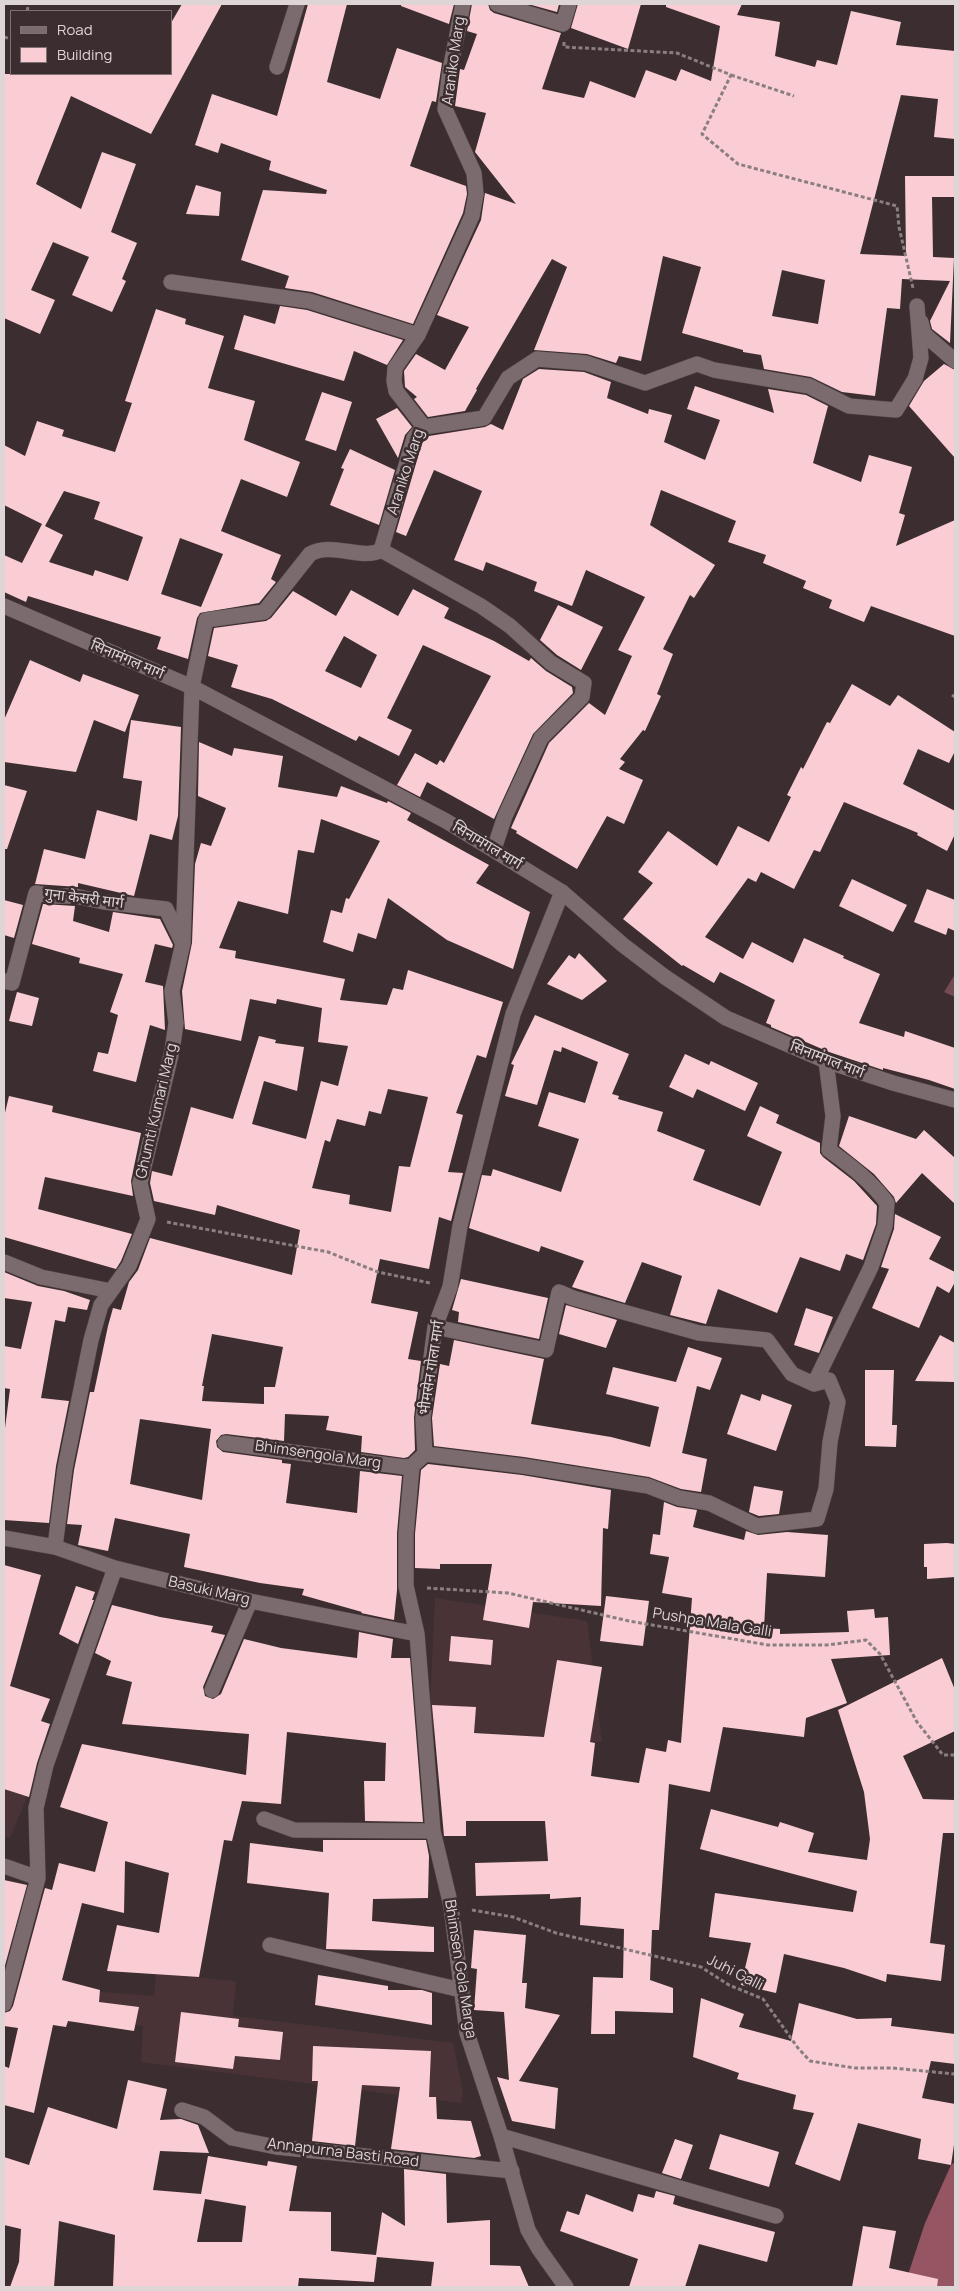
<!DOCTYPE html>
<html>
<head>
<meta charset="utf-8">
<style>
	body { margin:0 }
	#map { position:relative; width:959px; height:2291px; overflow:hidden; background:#3c2e30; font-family:Manrope,sans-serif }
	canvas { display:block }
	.frame { position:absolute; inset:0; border:5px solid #ded5d6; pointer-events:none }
	.legend { position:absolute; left:10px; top:10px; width:162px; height:65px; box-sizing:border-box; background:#3c2e30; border:1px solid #7d7172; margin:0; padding:6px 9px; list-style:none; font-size:15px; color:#ded5d6 }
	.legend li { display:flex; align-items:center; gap:10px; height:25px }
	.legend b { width:25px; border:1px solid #7d7172 }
</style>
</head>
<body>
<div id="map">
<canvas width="959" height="2291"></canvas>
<div class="frame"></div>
<ul class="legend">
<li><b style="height:6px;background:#7c6b6e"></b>Road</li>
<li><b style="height:14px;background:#facdd4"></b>Building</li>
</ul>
</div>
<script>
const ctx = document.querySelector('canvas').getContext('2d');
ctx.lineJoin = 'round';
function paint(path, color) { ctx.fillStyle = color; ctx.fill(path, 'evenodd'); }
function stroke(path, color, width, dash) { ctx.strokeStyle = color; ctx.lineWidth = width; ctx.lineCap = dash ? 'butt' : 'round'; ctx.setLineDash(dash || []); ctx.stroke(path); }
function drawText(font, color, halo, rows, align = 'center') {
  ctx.font = font + ' Manrope,"Noto Sans Devanagari",sans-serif'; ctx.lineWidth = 5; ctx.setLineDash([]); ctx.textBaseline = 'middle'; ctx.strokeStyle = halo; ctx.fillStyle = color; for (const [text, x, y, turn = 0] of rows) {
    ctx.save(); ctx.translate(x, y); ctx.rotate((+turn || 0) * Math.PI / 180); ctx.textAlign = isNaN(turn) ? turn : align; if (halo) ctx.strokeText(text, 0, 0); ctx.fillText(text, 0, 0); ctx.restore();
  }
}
paint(new Path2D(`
	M435 1598 587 1621 602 1742 429 1729Z
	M4 1765 36 1776 10 1838 4 1836Z
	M156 1974 236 1981 233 2016 453 2043 463 2092 461 2103 141 2062 143 2026 75 2016 77 1990 154 1996Z`), '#493337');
paint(new Path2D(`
	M955 974V997L944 992Z`), '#734c53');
paint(new Path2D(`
	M955 2162V2287H904L925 2223 951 2165Z`), '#965563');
paint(new Path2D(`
	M182 4H222L151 134 71 96 36 184 81 209 102 152 136 164 111 232 137 243 122 279 126 281 112 312 72 295 89 257 53 242 31 290 55 300 40 334 4 318V74H171V23Z
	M308 4H347L327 82 380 99 397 48 442 63 436 102 432 101 410 166 466 186 467 194 463 213 413 324 312 292 285 288 289 276 241 260 263 190 326 194 327 190 269 170 271 161 221 143 218 153 195 145 212 94 277 116Z
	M401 4H454L449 24 401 6Z
	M472 4H488L490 10 494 13 561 33 542 89 584 98 590 81 635 98 646 70 676 81 681 69 711 81 720 26 666 7V4H742L737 15 780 22 775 56 815 67 817 60 837 65 851 11 901 22 896 45 955 51V139L934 137 938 99 901 95 860 254 906 256 905 176H955V197H932L933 257 954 258 950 343 932 329 930 321 950 281 902 279 900 309 887 308 875 396 842 392 811 377 764 369 761 355 743 352V350L682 333 701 267 663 256 641 361 619 356 616 363 587 354 534 350 567 267 552 259 476 389 477 390 465 411 428 417 414 399 417 397 405 387 404 371 416 354 445 370 469 327 437 315 481 220 485 193 516 204 475 152 486 113 455 106 460 69 464 70 477 34 467 31ZM782 270 825 280 818 324 772 316Z
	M528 4H559L557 12Z
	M578 4H641L628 49 571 28Z
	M196 185 221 192 219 216 186 214Z
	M280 306 307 310 403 340 387 365 354 351 344 381 234 349 244 315 275 324Z
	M156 309 186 319 185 324 224 336 208 388 255 401 244 440 300 462 287 497 241 479 221 531 281 555 271 579 276 582 259 603 200 613 197 618 188 659 157 649 161 637 28 596 26 602 4 592V555L22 563 42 524 4 505V445L25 456 37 421 64 430 62 436 115 452 132 403 125 401ZM64 491 100 502 94 519 143 537 128 581 95 570 93 576 49 562 63 535 45 526ZM180 538 223 554 201 607 161 594Z
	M944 364 955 370V458L909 406 924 381Z
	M539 369 584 372 611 382 607 398 648 414 649 409 672 415 664 442 705 460 720 420 687 409 695 386 774 413 768 389 806 395 828 406 813 463 861 482 869 455 912 467 899 513 905 515 896 546 955 520V636L871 606 864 622 829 608 832 600 803 588 806 581 763 563 766 555 728 542 736 521 661 490 650 525 715 565 694 598 690 595 663 649 673 654 657 694 661 696 645 731 643 730 620 759 625 762 619 769 643 780 624 824 607 816 577 869 516 833 517 831 511 828 549 743 589 703 605 715 632 656 618 650 645 597 586 570 572 606 534 591 537 582 486 562 483 571 454 560 482 491 434 470 406 536 396 532 422 443 429 436 485 427 491 424 503 430 523 379Z
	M322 392 352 402 336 451 305 440Z
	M397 408 412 427 405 435 398 458 376 419Z
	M350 449 395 470 379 525 330 505 344 469 341 468Z
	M413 589 449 608 444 618 494 641 529 661 531 658 546 671 572 687 573 693 533 734 494 819 427 782 420 797 397 785 415 753 437 765 440 760 444 763 491 676 423 645 387 718 412 730 399 756 359 736 356 741 272 699 231 687 238 665 208 656 214 628 266 621 271 618 293 591 336 616 351 590 398 616ZM344 636 377 655 361 688 325 671Z
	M558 605 603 627 581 670 557 655 540 640Z
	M30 660 80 682 83 674 139 695 125 732 94 720 76 772 4 762V720Z
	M852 684 890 706 898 695 955 732V751L949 763 918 749 903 784 955 811V834L947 851 917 835 918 833 844 802 820 852 814 850 794 889 761 872 756 882 748 878 705 937 743 959 752 942 793 963 804 938 844 956 843 958 880 974 859 1023 904 1037 905 1031 955 1048V1089L929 1080 883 1068V1070L829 1052 771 1027V1025L766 1023 775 1000 720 972 714 983 683 965 682 966 623 919 653 883 638 872 668 831 717 866 738 826 769 842 791 797 787 795 801 767 803 769 827 722 830 723Z
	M131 720 181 727 178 816 172 840 150 834 134 896 78 883V887L35 884 44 849 85 859 97 810 137 821 142 781 123 778Z
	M199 742 232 756 234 748 283 756 278 787 337 797 341 786 387 803 388 801 411 813 407 820 489 865 476 883 530 912 513 969 447 940 388 898 376 939 358 933 353 952 323 942 331 910 342 913 346 898 349 899 380 841 321 819 314 853 298 850 288 914 238 901 219 948 236 951 235 958 345 979 340 1000 387 1005 393 988 403 990 408 970 503 1002 486 1058 477 1055 456 1113 463 1115 448 1172 463 1173 451 1221 439 1217 429 1269 380 1259 371 1303 418 1312 408 1359 421 1361 414 1417 415 1450 408 1457 404 1458 361 1452 362 1436 326 1430 329 1416 285 1414 284 1441 226 1434 221 1435 216 1441 217 1447 223 1452 282 1460V1463L291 1464 286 1503 357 1513 360 1471 402 1476 397 1533V1590L394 1620 361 1613 362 1612 302 1595 304 1589 260 1583 184 1567 190 1534 115 1518 108 1551 78 1545 82 1525 67 1524 74 1470 90 1392H94L108 1326 113 1308 121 1310 129 1282 138 1270 150 1238 292 1275 300 1230 217 1205 215 1215 154 1201 150 1183 152 1171 172 1176 191 1107 233 1119 259 1036 276 1040 275 1043 304 1047 297 1091 264 1081 252 1124 306 1139 321 1081 338 1086 348 1046 318 1042 322 1008 277 999 276 1004 250 999 241 1041 185 1029 182 991 192 943 195 864 201 843 211 846 226 808 198 796ZM388 1089 428 1097 410 1167 399 1166 391 1212 349 1204 350 1195 312 1188 325 1140 330 1142 337 1119 365 1126 369 1111 381 1114ZM212 1334 283 1347 275 1387H264V1404L202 1401 204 1386H202ZM140 1419 211 1429 202 1500 130 1484Z
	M4 785 27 791 7 849H4Z
	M852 879 907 905 893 932 839 906Z
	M927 889 955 900V931L948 928 946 935 914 922Z
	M4 900 23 905 14 938 4 935Z
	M43 904 75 906 73 921 109 932 113 912 160 919 173 945 172 948 155 944 145 982 163 986 165 1030 150 1025 136 1082 93 1071 98 1052 108 1054 118 1015 110 1012 123 974 79 963 80 958 32 944Z
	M579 953 607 981 582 1000 547 984 569 955 575 959Z
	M17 992 39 998 32 1026 9 1021Z
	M535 1015 629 1054 612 1094 619 1096 618 1099 663 1112 657 1131 705 1150 693 1180 760 1206 782 1152 747 1136 760 1106 779 1115 776 1123 820 1143V1153L823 1157 854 1181 877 1206 876 1224 863 1260 846 1254 840 1271 800 1257 777 1313 718 1289 706 1324 670 1315 682 1276 642 1262 625 1303 572 1287 584 1261 541 1246 539 1252 469 1228 482 1175 491 1176 493 1169 561 1192 579 1139 538 1126 549 1092 585 1103 598 1062 562 1047 561 1052 554 1050 537 1105 505 1096 514 1065 511 1064Z
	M685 1054 709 1065 711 1061 758 1083 745 1111 697 1089 693 1098 669 1087Z
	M9 1096 53 1106 52 1112 141 1133 131 1181 133 1196 45 1177 38 1209 132 1234 121 1261 116 1269 4 1237V1117Z
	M849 1116 916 1139 924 1130 955 1158V1204L922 1173 896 1203 894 1197 874 1174 839 1146Z
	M895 1214 941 1237 929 1259 955 1272V1282L949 1293 937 1286 919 1328 872 1308 889 1269 881 1267 894 1229Z
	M4 1272 38 1286 64 1291 90 1300 87 1310 68 1307 65 1322 55 1320 41 1398 69 1401 56 1466 49 1523 4 1520V1436L10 1389 4 1388V1346L21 1349 32 1302 4 1298Z
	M461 1279 548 1298 539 1339 458 1322 459 1312 452 1310Z
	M566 1305 617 1320 606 1348 559 1334Z
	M806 1308 833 1317 819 1353 794 1345Z
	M940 1335 955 1343V1382L915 1381Z
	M454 1340 544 1359 531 1424 611 1437 650 1447 659 1407 606 1394 613 1367 676 1382 688 1347 722 1358 710 1390 697 1386 682 1453 707 1459 701 1492 681 1489 649 1477 524 1457 434 1446 432 1418 440 1364 449 1366Z
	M865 1370H894L892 1425H897L896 1447 865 1446Z
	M741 1394 760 1401 762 1394 792 1405 776 1451 727 1434Z
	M428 1464 522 1475 611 1490 608 1529 603 1528 601 1606 533 1602 529 1628 483 1620 492 1564H440V1569L415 1568V1534L421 1470Z
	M754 1486 783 1491 779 1514 759 1516 749 1512Z
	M664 1502 677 1507 697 1510 693 1527 744 1540 746 1531 758 1535 787 1532 828 1535 825 1577 767 1573 764 1628 780 1629V1634L849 1632 847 1611 874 1609 875 1618 888 1617 890 1655 831 1659 847 1703 806 1718 804 1737 723 1727 710 1792 669 1784 659 1930H652L650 1980 673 1988V2013L615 2011V2034H591L593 1977 623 1978 624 1929 580 1925 581 1897 550 1899V1894L476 1896 475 1863 548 1861 545 1821H466V1836H444L432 1705 476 1707 474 1733 544 1737 557 1660 602 1667 590 1742 595 1743 591 1776 639 1783 646 1748 666 1752 668 1740 681 1743 692 1598 662 1593 669 1557 650 1554 653 1534 660 1535Z
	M947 1543 955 1544V1577L927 1579V1567H924V1544Z
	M4 1565 41 1575 10 1686 50 1699 41 1721 50 1724 37 1763 29 1797 4 1789Z
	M76 1586 95 1592 92 1600H94L78 1644 59 1634Z
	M606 1596 649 1601 643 1646 600 1641Z
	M112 1605 160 1617 213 1626 211 1632 225 1635 203 1687 205 1696 213 1699 221 1694 244 1639 281 1648 357 1658 359 1632 393 1639 391 1658H410L423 1822 365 1821 364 1781H385L386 1743 287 1732 281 1804 242 1801 232 1841 224 1840 199 1977 107 1971 117 1925 159 1933 169 1873 125 1861 124 1913 82 1903 62 1980 100 1990 99 2002 139 2007 134 2031 68 2021 66 2027 53 2025 34 2113 4 2105V2066L9 2068 18 2028 4 2026V2013L10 2011 13 2006 45 1888 52 1890 59 1863 95 1872 108 1822 60 1807 82 1744 246 1775 249 1734 122 1724 132 1682 106 1675 111 1661 95 1653Z
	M451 1636 493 1640 491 1665 449 1661Z
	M942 1658 955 1690V1731L903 1756 923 1799 955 1800V1833H943L930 1943 945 1945 941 1981 887 1974 886 1982 844 1968 784 1954 776 1993 741 1985 751 1943 709 1937 715 1893 853 1912 857 1891 700 1849 711 1809 778 1827 780 1822 814 1833 808 1852 867 1860 870 1839 864 1792 838 1710Z
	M323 1840H426L429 1856 428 1898 373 1899 372 1921 434 1927V1952L326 1949 329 1893 247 1883 250 1843 323 1852Z
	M4 1880 27 1885 4 1969Z
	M474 1930 526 1935 522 1983H527L525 2008 560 2015 519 2081 558 2088 555 2129 512 2121 497 2077 509 2080 504 2012 474 2010 477 1969 471 1968Z
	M318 1975 388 1986V1990H422L432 1993V2025L315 2005Z
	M701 1998 744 2014 739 2027 791 2041 799 2003 857 2019 892 2018 891 2026 955 2034V2064L931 2061 922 2098 955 2104V2138L951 2165 918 2159 921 2139 858 2123 840 2181 795 2164 814 2113 793 2109 796 2095 737 2079 739 2073 693 2057Z
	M181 2012 239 2019 238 2027 283 2032 280 2060 235 2056 233 2069 175 2062Z
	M313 2046 431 2051 429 2097H436L437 2119 471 2121 481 2156 474 2158 391 2149 400 2087 362 2085 355 2146 312 2141 318 2081H312Z
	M128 2080 167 2089 160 2120 181 2119 198 2125 209 2153 160 2151 153 2190 201 2194 208 2156 267 2166 268 2161 297 2166 289 2211 331 2212V2251L376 2255 382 2212 405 2226 404 2169 446 2174 447 2223 490 2220V2265L520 2266 529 2287H431L434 2262 377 2257 374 2282 299 2278 298 2287H113L115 2235 59 2221 54 2287H10L19 2262 21 2229 4 2225V2157L29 2165 48 2107 117 2129ZM205 2199 246 2206 242 2242H197Z
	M720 2134 779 2152 769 2187 709 2169Z
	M675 2139 693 2145 681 2179 662 2173Z
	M656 2191 675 2196 673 2204 682 2207 775 2232 767 2262 699 2244 685 2287H629L638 2259 560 2231 567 2211 579 2215 586 2194 633 2212 638 2194 654 2198Z
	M863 2226 896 2231 889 2268 938 2279 937 2287H852Z`), '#facdd4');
const street = new Path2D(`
	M497 4 563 24 569 4
	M277 67 297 4
	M171 282 309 301 418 335
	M921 322 924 334 955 361
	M424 427 484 418 508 378 537 359 586 363 645 383 697 364 714 370 809 386 849 406 896 410 915 379 921 358 917 306
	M381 550 414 438 424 427 396 391 394 381 395 368 418 335 472 216 476 194 474 173 445 109 450 70 463 4
	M381 550 481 606 510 626 551 663 584 683 582 697 541 738 505 816 494 849
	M562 892 513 1014 460 1226 450 1287 435 1327 423 1418 425 1454 412 1466 406 1534V1586L417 1634 433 1831 451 1906 467 2033 501 2136 528 2230 539 2249 566 2287
	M4 981 12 983 36 893 54 896H74L104 902 166 909 182 942
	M4 1262 41 1277 111 1291
	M435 1327 546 1350 559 1292 573 1298 699 1333 767 1340 792 1374 814 1384
	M225 1443 404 1467 412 1466
	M425 1454 523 1466 648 1486 679 1498 709 1503 757 1526 817 1519 826 1489 830 1442 838 1402 829 1380 814 1384 871 1267 885 1226 887 1203C871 1181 851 1166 829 1150L833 1116 826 1061
	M4 1538 55 1547 115 1568 250 1601 417 1634
	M55 1547 65 1468 91 1340 101 1305 129 1266 148 1219 140 1183 172 1051 176 1023 172 991 183 943 192 687 206 620 264 612 310 554C331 541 363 561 381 550
	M212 1690 250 1601
	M264 1819 294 1830 433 1831
	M4 1866 38 1878
	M270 1945 461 1990
	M4 2004 38 1878 36 1808 46 1765 115 1568
	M182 2110 204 2117 232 2138 276 2147 512 2171
	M501 2136 776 2216`);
const secondary = new Path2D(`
	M4 606 192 687 446 821 562 892 623 945 665 977 726 1018 826 1061 893 1083 955 1100`);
stroke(street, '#574b4d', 16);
stroke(secondary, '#574b4d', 16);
stroke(new Path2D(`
	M27 11 29 4
	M4 37 11 39
	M564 42V47L677 53 731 75 702 134 738 164 897 206 899 227 913 288
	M731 75 794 96
	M952 695 955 697
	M167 1222 328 1252 378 1272 430 1283
	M427 1588 508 1593 629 1621 768 1645H827L866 1640 880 1654 917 1722 943 1755H955
	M472 1910 513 1917 556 1933 701 1967 729 1985 763 1999 798 2048 810 2061 855 2068H893L955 2074`), '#8a7f80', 3, [4, 2.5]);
stroke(street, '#7c6b6e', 15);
stroke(secondary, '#7c6b6e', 15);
drawText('15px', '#ded5d6', '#3c2e30', [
	["Araniko Marg",454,61,-82],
	["Araniko Marg",406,472,-72],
	["सिनामंगल मार्ग",127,660,23],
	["सिनामंगल मार्ग",487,846,31],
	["गुना केसरी मार्ग",84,899,7],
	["सिनामंगल मार्ग",827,1060,21],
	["Ghumti Kumari Marg",157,1111,-77],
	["भीमसेन गोला मार्ग",432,1368,-81],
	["Bhimsengola Marg",318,1455,8],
	["Basuki Marg",209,1591,13],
	["Pushpa Mala Galli",712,1623,9],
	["Bhimsen Gola Marga",460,1969,81],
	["Juhi Galli",735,1973,27],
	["Annapurna Basti Road",343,2153,7]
]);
</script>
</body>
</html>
